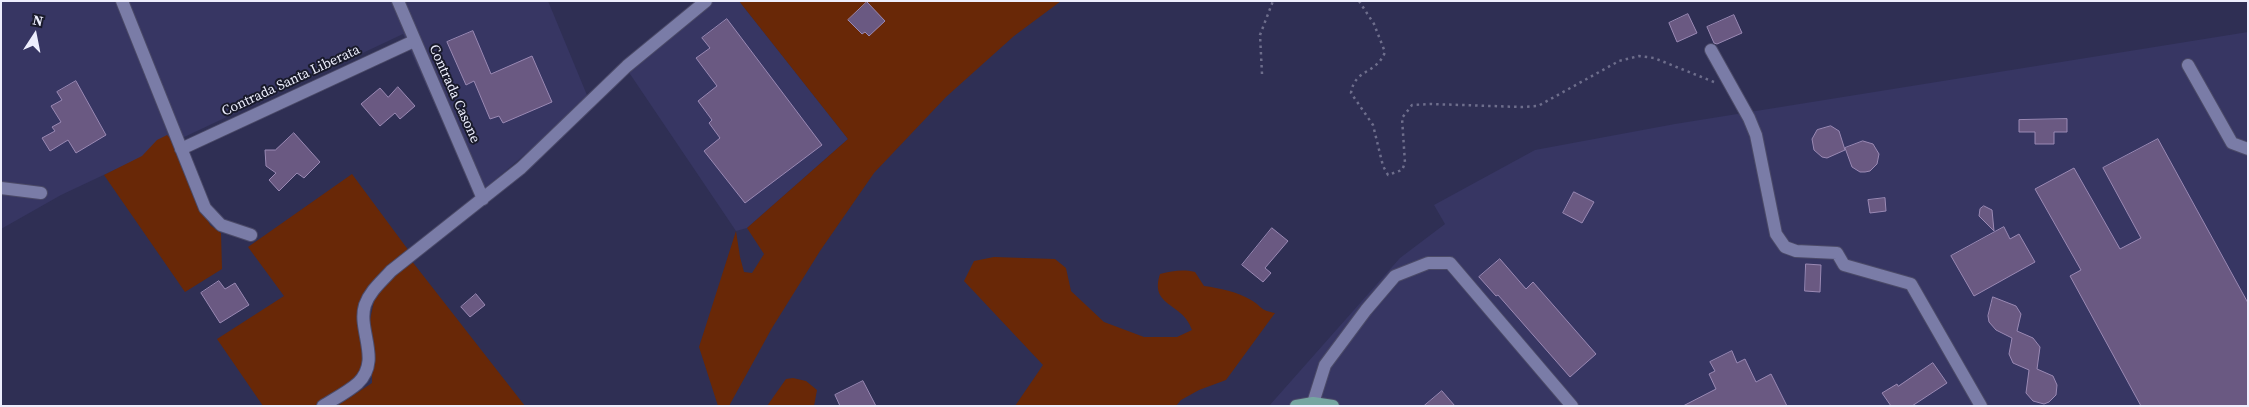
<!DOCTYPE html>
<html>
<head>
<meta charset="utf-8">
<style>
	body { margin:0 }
	#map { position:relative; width:2249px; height:407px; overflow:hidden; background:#2f2f54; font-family:"Source Serif 4",serif }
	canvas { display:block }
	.frame { position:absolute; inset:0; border:2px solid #edeefd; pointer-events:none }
	.north { position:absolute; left:10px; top:10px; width:50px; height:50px; -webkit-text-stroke:4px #191a2b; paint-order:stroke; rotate:11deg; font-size:14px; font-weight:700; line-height:20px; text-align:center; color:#edeefd }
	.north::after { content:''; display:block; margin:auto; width:18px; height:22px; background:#edeefd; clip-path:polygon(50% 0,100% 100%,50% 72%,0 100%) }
</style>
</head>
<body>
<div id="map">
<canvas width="2249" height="407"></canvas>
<div class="frame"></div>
<div class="north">N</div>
</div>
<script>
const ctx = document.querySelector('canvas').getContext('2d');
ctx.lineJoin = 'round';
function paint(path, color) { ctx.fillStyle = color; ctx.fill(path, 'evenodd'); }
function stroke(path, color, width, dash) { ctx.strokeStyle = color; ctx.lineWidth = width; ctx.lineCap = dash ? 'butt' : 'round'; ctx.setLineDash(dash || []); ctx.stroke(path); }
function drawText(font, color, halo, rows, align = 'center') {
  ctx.font = font + ' "Source Serif 4",serif'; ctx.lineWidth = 4; ctx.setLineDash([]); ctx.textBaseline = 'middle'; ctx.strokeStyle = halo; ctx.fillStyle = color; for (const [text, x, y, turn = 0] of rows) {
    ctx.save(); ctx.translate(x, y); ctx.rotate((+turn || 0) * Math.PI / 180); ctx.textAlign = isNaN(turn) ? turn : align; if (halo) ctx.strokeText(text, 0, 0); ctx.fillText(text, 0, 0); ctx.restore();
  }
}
paint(new Path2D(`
	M1 1H548L589 100 476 196 403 34 61 195 1 229Z
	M714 1H739L848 139 747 228 736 231 628 71Z
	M2248 32V406H1269L1400 258 1445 224 1434 205 1535 150 1675 124Z`), '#373663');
paint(new Path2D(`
	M739 1H1061L1014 36 946 97 874 173 820 251 772 328 729 406H718L699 347 736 231 740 257 744 272 752 273 764 254 747 228 848 139Z
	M167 135 174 142 210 225 221 233 222 269 185 292 104 175 142 156 157 140Z
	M352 174 409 251 367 294 364 369 353 385 314 406H263L217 339 284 296 248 247Z
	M994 257 1055 259 1066 268 1071 291 1104 322 1144 337H1177L1192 330C1183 302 1149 307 1160 274 1173 271 1182 269 1195 272L1204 286C1219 288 1238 292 1251 300 1263 307 1259 310 1275 313L1226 380 1199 390 1181 400 1176 406H1015L1043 365 964 281 974 261Z
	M411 260 525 406H337L372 383V351L370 320 374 301 383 286Z
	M793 378 806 381 817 390 814 406H767L786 379Z`), '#692807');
const building = new Path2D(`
	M867 2 885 21 869 36 865 32 862 34 848 20Z
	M1688 14 1697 33 1677 42 1669 23Z
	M1734 15 1742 33 1717 44 1714 43 1707 27Z
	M727 19 822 145 745 203 704 151 720 138 709 123 712 120 698 101 717 86 696 58 710 48 702 38Z
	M473 31 491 74 532 56 552 102 503 123 499 116 490 119 474 81 466 85 447 42Z
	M76 81 106 135 76 153 68 140 50 151 42 138 55 131 52 127 61 122 51 106 62 100 57 92Z
	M398 87 415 106 400 119 395 113 380 126 361 104 380 88 388 97Z
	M2067 119V132H2054V144H2035V132H2019V120Z
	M1831 126 1839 131 1845 150 1827 158 1822 157 1814 150 1812 139 1817 130Z
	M294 133 320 162 304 178 297 173 279 191 269 180 276 173 266 166 265 150H275Z
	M2158 139 2248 303V406H2141L2070 276 2081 270 2035 189 2074 168 2120 249 2141 238 2103 168Z
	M1863 141 1873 144 1879 154 1877 164 1870 171 1865 172H1860L1852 167 1845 148Z
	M1574 192 1594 202 1582 223 1563 213Z
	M1885 198 1886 211 1870 213 1868 200Z
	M1984 206 1992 210 1994 231 1979 216 1980 209Z
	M2004 227 2010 239 2019 234 2035 262 1974 296 1951 256Z
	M1272 228 1288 241 1265 268 1271 273 1263 282 1242 265Z
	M1500 259 1526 289 1533 282 1596 354 1570 377 1498 295 1496 296 1479 277Z
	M1806 264 1821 265 1820 292 1805 291Z
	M219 281 225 289 235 283 249 305 220 323 201 293Z
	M476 294 485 305 470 317 461 307Z
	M1993 297 2016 306 2021 314 2017 331 2033 338 2040 347 2037 369 2053 376 2057 385 2056 395 2049 402 2044 404 2033 401 2026 393 2029 370 2013 363 2009 354 2012 338 1996 330 1989 322 1988 316Z
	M1732 351 1737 363 1745 359 1756 382 1771 374 1787 406H1683L1716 389 1709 374 1715 371 1710 362Z
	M1933 363 1947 383 1912 406H1891L1882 393 1897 384 1898 386Z
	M863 381 876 406H840L835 395Z
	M1442 391 1455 406H1424Z`);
paint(building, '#6a5982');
stroke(building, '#9a89b4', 1);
const minor = new Path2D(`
	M122 1 205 208 221 225 251 235
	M398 1 483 199
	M1711 50 1749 118 1756 135 1776 234 1785 247 1796 251 1837 253 1844 265 1911 284 1981 406
	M2188 65 2232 143 2248 149
	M181 149 414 41
	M1 188 41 193
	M1313 403 1325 365 1366 310 1395 276 1428 263H1450L1572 406
	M323 406C334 399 348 392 358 383 382 360 357 330 365 305 370 291 381 282 391 271L521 168 627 66 706 1`);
const major = new Path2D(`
	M1296 406 1313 403 1333 406`);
stroke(minor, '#4b4a68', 14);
stroke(major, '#4b4a68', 14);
stroke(new Path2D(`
	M1359 1 1374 24 1385 52C1376 75 1355 68 1351 93L1373 125 1383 166 1388 175 1402 170 1405 163 1402 118 1412 105 1431 104 1521 107 1538 106 1619 61 1639 56 1654 58 1714 82
	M1262 74 1260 35 1273 1`), '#6e6e8c', 2.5, [2.5, 4]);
stroke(minor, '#7a7ca7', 12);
stroke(major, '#75a6a1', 12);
drawText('14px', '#edeefd', '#191a2b', [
	["Contrada Santa Liberata",291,81,-25],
	["Contrada Casone",454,94,66]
]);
</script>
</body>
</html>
